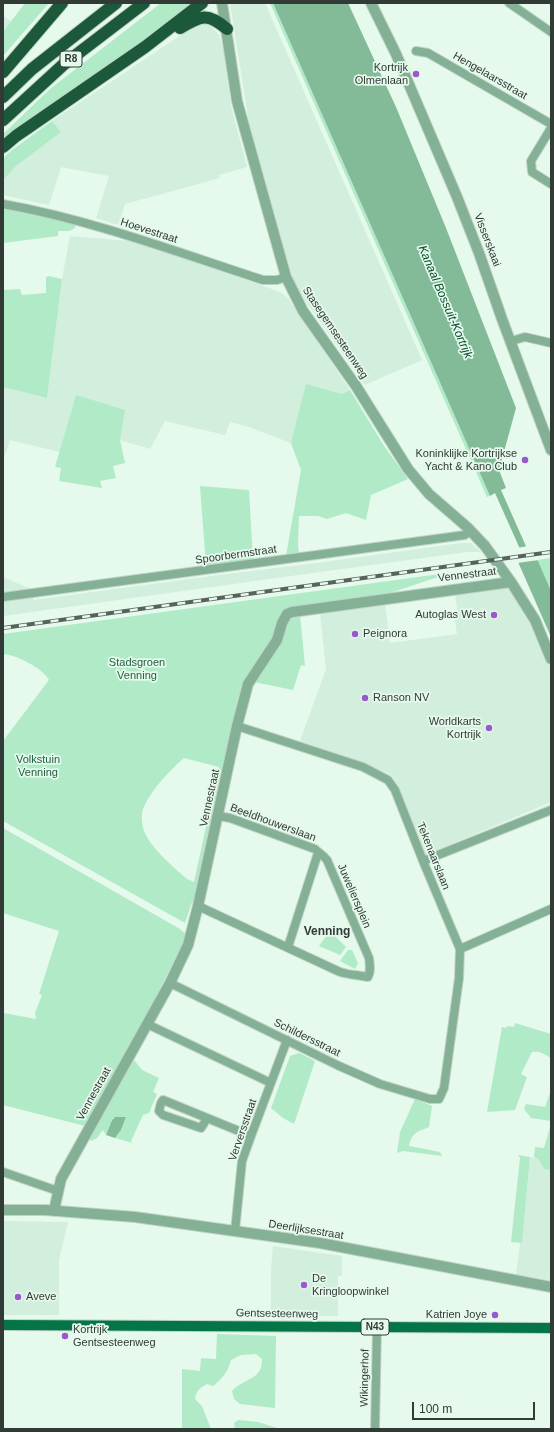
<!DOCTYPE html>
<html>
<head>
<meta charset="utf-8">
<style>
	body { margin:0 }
	#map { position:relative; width:554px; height:1432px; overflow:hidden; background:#e5f9ec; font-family:Arial,sans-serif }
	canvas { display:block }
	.frame { position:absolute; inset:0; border:4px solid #323a35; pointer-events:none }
	.scale { position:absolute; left:412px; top:1402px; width:123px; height:18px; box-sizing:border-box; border:2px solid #323a35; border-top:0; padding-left:5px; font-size:12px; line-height:14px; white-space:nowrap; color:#323a35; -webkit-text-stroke:3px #e5f9ec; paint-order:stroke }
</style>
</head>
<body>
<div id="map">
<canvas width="554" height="1432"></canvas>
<div class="frame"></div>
<div class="scale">100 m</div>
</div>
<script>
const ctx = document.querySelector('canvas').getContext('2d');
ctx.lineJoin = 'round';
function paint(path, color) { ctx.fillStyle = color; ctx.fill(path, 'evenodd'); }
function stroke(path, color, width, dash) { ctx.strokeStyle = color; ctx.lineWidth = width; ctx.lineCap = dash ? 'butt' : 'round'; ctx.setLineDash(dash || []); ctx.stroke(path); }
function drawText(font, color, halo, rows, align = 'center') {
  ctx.font = font + ' Arial,sans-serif'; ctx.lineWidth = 3.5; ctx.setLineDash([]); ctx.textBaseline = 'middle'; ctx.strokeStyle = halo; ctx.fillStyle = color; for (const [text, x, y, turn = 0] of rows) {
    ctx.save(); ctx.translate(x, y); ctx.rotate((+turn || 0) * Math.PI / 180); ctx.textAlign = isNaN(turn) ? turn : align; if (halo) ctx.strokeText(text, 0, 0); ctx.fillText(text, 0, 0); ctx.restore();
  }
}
paint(new Path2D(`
	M230 3H265L422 360 365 385 304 299 293 280 249 123Z
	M3 16 11 21 3 32Z
	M202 23 209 24 219 35 223 48 231 106 247 167 219 175 220 178 125 204 118 225 96 218 109 176 61 167 49 205 3 195V180L8 174 15 167 61 132 52 121 193 27Z
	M70 236 141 242 280 292 288 298 350 390 342 394 307 385 291 443 249 427 230 422 225 435 165 421 150 449 120 440 73 405 60 452 10 440 3 461V387L47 398 62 279Z
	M461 543H471L481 552H467L298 575 3 616V577L33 590V600L227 574 317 563Z
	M503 586 510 589 522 601 551 669V802L425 855 411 817 397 784 392 776 386 772 345 756 300 741 326 669 320 613 385 603 390 643 457 634 454 615H458L455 593Z
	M530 1157 538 1159 544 1169 551 1170V1280L516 1275 520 1243 522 1242Z
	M3 1221 68 1222 59 1260V1315H3Z
	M273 1246 342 1256V1276H338V1316H271V1270Z`), '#d2eedc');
paint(new Path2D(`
	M25 3H49L3 56V32Z
	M161 3H196L177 21 3 141V134L50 89Z
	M270 3H273L490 496 487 497Z
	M52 121 61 132 15 167 3 180V158L12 150Z
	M3 206 74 224 75 225V228L69 231H58V236L3 243Z
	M49 276 62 279 47 398 3 387V290L20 289 22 295 46 293V277Z
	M306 384 342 394 350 390 384 446 408 479 371 495 366 520 346 513 327 519 318 516H299L298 546 299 554 286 556 301 470 291 443Z
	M76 395 125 410 120 440 125 463 113 466 116 478 100 481 102 488 59 481 61 468 55 467Z
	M200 486 249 490 253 561 206 565Z
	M550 558 551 560V591L537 560Z
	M447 573V574L384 595 288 608 282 612 272 642 243 686 238 698 194 902H192L185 923 3 821V741L49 680C44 669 15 654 3 654V634ZM184 758 219 767 194 882 187 879C176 870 153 849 147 837 143 831 141 821 142 813 146 795 170 770 184 758Z
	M300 615 305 666 301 665 293 690 254 682C263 669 273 655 281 641 286 633 286 622 294 616Z
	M3 828 180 929 187 935 148 1013 85 1126 3 1105V1013L36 1019 35 1013 42 995 39 994 59 931 3 913Z
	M330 931 346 947 340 955 319 946Z
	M348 950H352L358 963 355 969 340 961Z
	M515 1023 551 1034V1058C544 1054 540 1051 532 1052L521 1074 527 1077 515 1110 487 1112 502 1027 507 1028V1026L514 1027Z
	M299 1053 315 1061 294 1124 283 1118 271 1108 290 1056Z
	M134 1060 142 1070 159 1078 153 1092 157 1094 149 1113 143 1115 131 1141 133 1143 115 1138 121 1130 126 1117H115L112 1119 106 1135 103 1130 97 1138 91 1141 89 1138Z
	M551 1090V1121L531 1118 524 1109 526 1104 545 1107Z
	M415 1099 432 1106 429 1127C417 1132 412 1132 409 1146L440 1152 442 1156 403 1151 397 1153 400 1132Z
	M551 1124V1170L544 1169 538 1159 534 1157 535 1147 544 1148Z
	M518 1155 530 1157 522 1243 511 1242 520 1158Z
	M217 1334 276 1336 275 1408 240 1404 234 1399 232 1391C244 1378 263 1380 262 1359L256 1354 241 1355 231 1360C228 1372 222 1379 213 1386L207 1384C200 1388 196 1390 195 1399L202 1406 211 1429H182V1369L200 1371 201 1358 216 1359Z
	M238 1420 258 1422 280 1429H235L234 1423Z`), '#b0eac7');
paint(new Path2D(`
	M273 3H348L396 107 446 228 516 408 499 470 506 488 501 490 529 553 534 552 551 591V637L515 555 522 554 520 549 495 493 490 496Z
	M115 1117H126L121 1130 115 1138 106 1135 112 1120Z`), '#83bb99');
paint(new Path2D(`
	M528 546 530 551H535L539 560 517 563 513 555 515 553 519 552 517 548Z`), '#e5f9ec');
const minor = new Path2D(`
	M509 3 551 32
	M416 51 428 53 551 124
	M551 128 531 161 532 172 551 184
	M3 204C92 220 177 252 263 280H277L286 277
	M511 341 525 337 551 343
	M3 597 465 535 470 530
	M423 861 551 810
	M198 906 340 972C350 975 358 975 368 977 371 971 370 965 369 958L327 860C323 855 319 853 315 849L230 818 218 816
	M288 947 318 853
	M460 949 551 909
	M170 983 337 1065 380 1084 430 1099H439L444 1088 459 978 460 949 423 861 395 790 388 780 363 767 237 726
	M147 1024 271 1083
	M207 1118 203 1125 201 1128 163 1115 159 1111 161 1103 163 1100 251 1136
	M3 1172 58 1191
	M235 1231 242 1161 251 1136 287 1040
	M375 1429 377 1327`);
const tertiary = new Path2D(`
	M222 3 237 101 286 277 303 311 356 386 408 469 429 494 467 527 485 546 511 582 535 620 551 659
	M371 3 396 54 457 197 479 253 502 319 551 450
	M3 1210H45L135 1217 320 1243 551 1287
	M55 1211V1206L61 1179 170 983 188 945 198 906 237 726 248 684 277 640 282 623 287 614 292 612 511 582`);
const primary = new Path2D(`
	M3 1325 551 1328`);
const motorway = new Path2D(`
	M180 28C201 16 207 12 227 29
	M3 72 62 3
	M3 97 32 69 116 3
	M3 120 63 65 144 3
	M3 147 16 136 145 47 202 3`);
stroke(minor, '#c1d3c7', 10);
stroke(tertiary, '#c1d3c7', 12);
stroke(primary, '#c1d3c7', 12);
stroke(motorway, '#c1d3c7', 14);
stroke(minor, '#84b095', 8);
stroke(tertiary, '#84b095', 10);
stroke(primary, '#047547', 10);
stroke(motorway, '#1b593a', 12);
const rail = new Path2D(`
	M3 628 551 552`);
stroke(rail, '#57625b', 4);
stroke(rail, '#e5f9ec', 2.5, [8]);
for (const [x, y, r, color] of [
	[416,74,4,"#9a58ce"],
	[525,460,4,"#9a58ce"],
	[494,615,4,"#9a58ce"],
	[355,634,4,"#9a58ce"],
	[365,698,4,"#9a58ce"],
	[489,728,4,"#9a58ce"],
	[304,1285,4,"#9a58ce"],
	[18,1297,4,"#9a58ce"],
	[495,1315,4,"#9a58ce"],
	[65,1336,4,"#9a58ce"]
]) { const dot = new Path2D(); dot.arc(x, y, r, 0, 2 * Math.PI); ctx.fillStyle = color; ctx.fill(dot); stroke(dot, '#e5f9ec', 1.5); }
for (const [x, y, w] of [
	[71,59,22],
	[375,1327,28]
]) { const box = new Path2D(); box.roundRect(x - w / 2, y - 8, w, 16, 3); ctx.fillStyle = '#e5f9ec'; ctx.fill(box); stroke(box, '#323a35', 1); }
drawText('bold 10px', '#323a35', null, [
	["R8",71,59],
	["N43",375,1327]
]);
drawText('11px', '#323a35', '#e5f9ec', [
	["Kortrijk",408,68],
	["Olmenlaan",408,81],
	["Koninklijke Kortrijkse",517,454],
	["Yacht & Kano Club",517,467],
	["Autoglas West",486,615],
	["Peignora",363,634,"left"],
	["Ranson NV",373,698,"left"],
	["Worldkarts",481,722],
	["Kortrijk",481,735],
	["De",312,1279,"left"],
	["Kringloopwinkel",312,1292,"left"],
	["Aveve",26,1297,"left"],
	["Katrien Joye",487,1315],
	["Kortrijk",73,1330,"left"],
	["Gentsesteenweg",73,1343,"left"]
], 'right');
drawText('11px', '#323a35', '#e5f9ec', [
	["Hengelaarsstraat",490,76,30],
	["Hoevestraat",149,231,18],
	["Visserskaai",487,240,69],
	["Stasegemsesteenweg",335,333,56],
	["Spoorbermstraat",236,555,-8],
	["Vennestraat",467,575,-7],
	["Vennestraat",210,798,-78],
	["Beeldhouwerslaan",273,823,20],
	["Tekenaarslaan",433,856,68],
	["Juweliersplein",354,896,67],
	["Schildersstraat",307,1038,26],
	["Vennestraat",94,1094,-61],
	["Verversstraat",243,1130,-71],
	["Deerlijksestraat",306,1230,9],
	["Gentsesteenweg",277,1314,1],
	["Wikingerhof",365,1378,-89]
]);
drawText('11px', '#20603f', '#e5f9ec', [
	["Stadsgroen",137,663],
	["Venning",137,676],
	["Volkstuin",38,760],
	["Venning",38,773]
]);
drawText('italic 12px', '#044d2e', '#e5f9ec', [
	["Kanaal Bossuit-Kortrijk",445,302,67]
]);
drawText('bold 12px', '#323a35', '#e5f9ec', [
	["Venning",327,932]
]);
</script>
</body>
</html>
